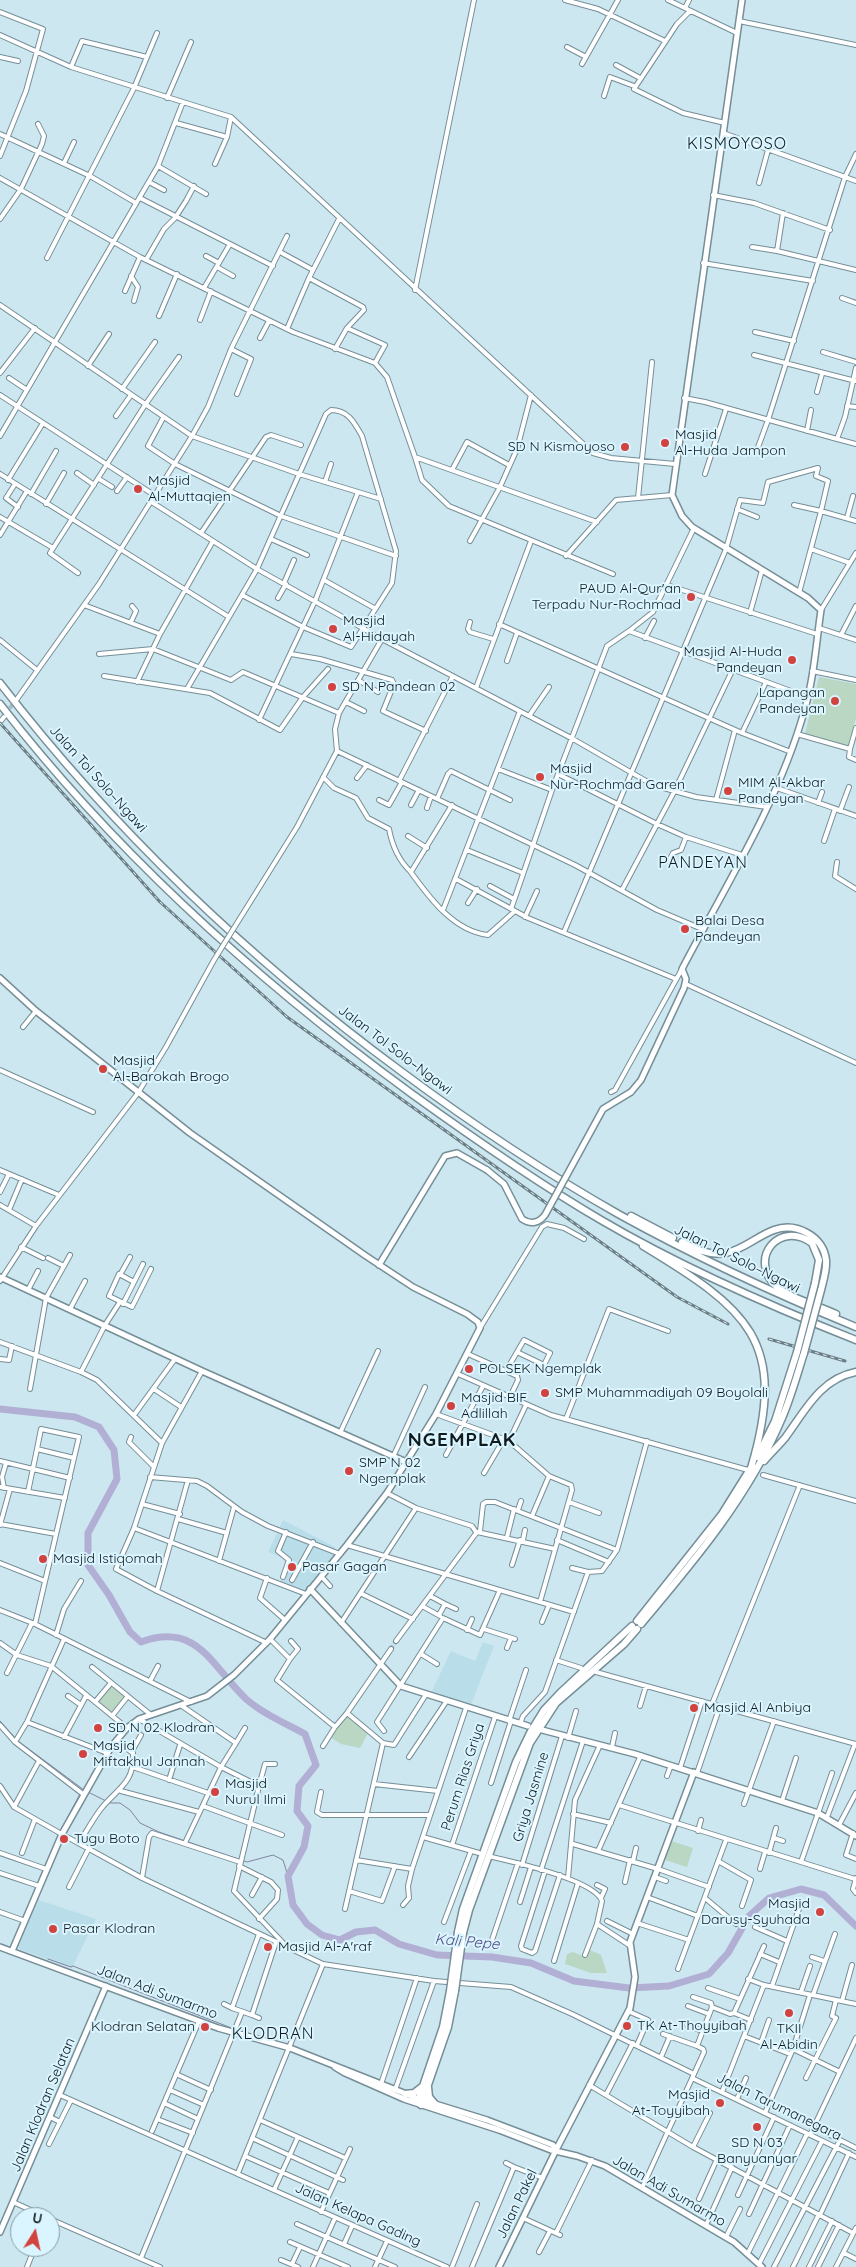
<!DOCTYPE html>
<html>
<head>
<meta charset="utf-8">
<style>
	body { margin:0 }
	#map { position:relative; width:856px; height:2267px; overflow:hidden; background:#cde7f1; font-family:Quicksand,sans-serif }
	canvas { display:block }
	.north { position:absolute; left:10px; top:2207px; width:50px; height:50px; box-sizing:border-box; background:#daf5ff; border:1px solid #8a9ea5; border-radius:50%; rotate:10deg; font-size:14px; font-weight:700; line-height:20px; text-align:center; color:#121c1f }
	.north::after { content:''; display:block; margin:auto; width:18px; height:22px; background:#d2433f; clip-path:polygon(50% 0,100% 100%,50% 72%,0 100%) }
</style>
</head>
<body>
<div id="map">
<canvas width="856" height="2267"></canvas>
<div class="north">U</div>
</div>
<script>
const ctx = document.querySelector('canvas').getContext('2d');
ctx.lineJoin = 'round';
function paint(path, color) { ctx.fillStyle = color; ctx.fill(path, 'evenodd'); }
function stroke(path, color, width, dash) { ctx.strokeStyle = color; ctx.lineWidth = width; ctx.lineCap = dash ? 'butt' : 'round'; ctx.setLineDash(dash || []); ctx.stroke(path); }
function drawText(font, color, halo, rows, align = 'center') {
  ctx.font = font + ' Quicksand,sans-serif'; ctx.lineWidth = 4; ctx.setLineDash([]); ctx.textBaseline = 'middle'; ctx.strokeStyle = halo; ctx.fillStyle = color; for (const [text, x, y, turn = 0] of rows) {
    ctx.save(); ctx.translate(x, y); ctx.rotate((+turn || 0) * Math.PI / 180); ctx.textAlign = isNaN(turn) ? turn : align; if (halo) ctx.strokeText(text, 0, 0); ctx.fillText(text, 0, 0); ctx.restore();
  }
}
paint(new Path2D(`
	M283 1520 335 1547V1554L305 1594 280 1583 287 1560 268 1552Z
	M483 1642 494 1646 470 1707 431 1693 451 1651 475 1661Z
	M36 1899 96 1919 72 1968 19 1949 18 1946Z`), '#baddea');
paint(new Path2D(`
	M819 677 856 684V718L848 746 805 734Z
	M109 1685 126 1698 112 1714 97 1702Z
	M348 1716 368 1733 360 1748 341 1744 330 1737 345 1717Z
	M671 1841 693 1848 687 1867 665 1860Z
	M590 1950 601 1955 607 1973H591L565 1964 567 1954 573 1952 585 1957Z`), '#b9d7c3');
stroke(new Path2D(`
	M0 1721 18 1741 84 1790
	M88 1792 110 1803H120L130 1810 140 1823 159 1832 247 1862 273 1855 283 1860 288 1876
	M61 1830 80 1794
	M45 1867 59 1834
	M38 1883 43 1871
	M34 1896 36 1887
	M48 1959 71 1967 73 1966 234 2029
	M237 2030 245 2033`), '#82839e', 1);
stroke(new Path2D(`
	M0 1409 75 1417 99 1427 114 1450 117 1479 88 1533V1565L109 1595 130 1632 141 1642C198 1621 212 1667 246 1699 263 1714 285 1723 305 1734L316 1765 299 1786 297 1811 308 1826 304 1847 288 1876 293 1905 307 1924 322 1935 340 1940 356 1932 375 1930 399 1944 437 1955 492 1957 531 1963 574 1981 629 1988 669 1986 709 1974 728 1953 749 1916 769 1898 801 1889 824 1895 856 1926`), '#b2afd5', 7);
stroke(new Path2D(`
	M6 713 16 700
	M391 1649 396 1641`), '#a8bec7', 4, [4, 2]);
const street = new Path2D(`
	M565 0 598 9 665 41
	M668 0 737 33
	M685 8 689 0
	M690 11 677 24 634 89 683 113 725 123
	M0 12 43 29 26 91 0 156
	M739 21 856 45
	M0 35 71 67 231 117 593 453 611 458 675 464
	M567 47 586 57
	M0 57 18 61
	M582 64 618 0
	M616 65 640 78
	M71 67 82 41 147 57
	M604 96 610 77 634 86
	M167 98 191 42
	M176 123 227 137
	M723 133 856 181
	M0 134 90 176 136 203
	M64 163 74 142
	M215 164 227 137 231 117
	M158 166 206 194
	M0 178 140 257 293 332 375 363 387 377 415 457 597 522
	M149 182 164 190
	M759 183 768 150
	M713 195 754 203 830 230
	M140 198 273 266
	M0 219 21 189 42 144 44 136 38 124
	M752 247 777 251 783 213
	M777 251 856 270
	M280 252 313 270
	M206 256 219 263
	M47 258 134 88 157 33
	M146 260 164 229 175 218 186 201 194 186
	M703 263 813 281
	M217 267 233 276
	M131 276 138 287 134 301
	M309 278 363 307 364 310 347 328 385 345 375 363
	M204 288 230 244
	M415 290 474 0
	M125 291 140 257
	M842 298 856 303
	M0 305 192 436 299 474 381 499
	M159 316 177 274
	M200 320 211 291
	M287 329 309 278 339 219
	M755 332 794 341
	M260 338 269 321
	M231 349 251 359 237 394
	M335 349 347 328
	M823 352 856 362
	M754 355 856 381
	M88 366 109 334
	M0 373 35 328
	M9 378 27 390
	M122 389 155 342
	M817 392 822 374
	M0 395 154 495
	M684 398 705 402 837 439 845 417 856 368
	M847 406 856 407
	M116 416 131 395
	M163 418 148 446 175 464 281 516 396 556
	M807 431 811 410
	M0 436 158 166 183 102
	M837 439 856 444
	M747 454 757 450 768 420 845 177 856 154
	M415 457 422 480 449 506 613 574
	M452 470 467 442 509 465
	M77 473 94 485
	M0 474 229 617
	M705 474 726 409
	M99 479 112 487
	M8 480 43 423
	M325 482 331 464
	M15 484 6 498 18 507
	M117 491 127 477
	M31 494 56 451
	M638 498 652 362
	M150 501 257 569 382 639 573 739 653 785 696 797 767 807
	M46 504 64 473
	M737 509 757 517
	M0 517 53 548
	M847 518 853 496
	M201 533 266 437 271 435 301 445
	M0 535 27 491
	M271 539 307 555
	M470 541 500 487 517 449 531 395
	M811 549 850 563
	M566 556 616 500 672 495
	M78 573 50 553 145 405 179 357
	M324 580 374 608
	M284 583 294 560
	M667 585 817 634
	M799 593 821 511 856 521
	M278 598 286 584
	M84 605 160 634
	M821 610 856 553
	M750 613 762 570
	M131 622 136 611 132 606
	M470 622 468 629 470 632 493 639
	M499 624 742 733 791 752
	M819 628 856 640
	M629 631 653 612 694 528
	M841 635 856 606
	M645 638 654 621
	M0 640 37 670
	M99 654 153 649 231 680 243 672 339 713
	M291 654 320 659 392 680 394 684 383 711 426 731
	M507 661 517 633
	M812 671 856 680
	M104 676 210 693 280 730 303 697 328 669
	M358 680 378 692
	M137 682 160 634 213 541
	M476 688 531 541
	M187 689 257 569 326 414 331 410C348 410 354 422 362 436L396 551 392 583 351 647 303 627 242 595
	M17 699 99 584 192 436 208 407 231 349 287 236
	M346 702 364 711
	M529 716 549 687
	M259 720 315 601 358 492
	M0 722 4 717
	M742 733 766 682
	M797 734 850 749 856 728
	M850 749 849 757 856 760
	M337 751 575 865 657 910 702 929
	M498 769 552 790
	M558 774 657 824 686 837 742 855
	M323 777 334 788 356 798 368 818 389 829C392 845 398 860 411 872L452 805
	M357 778 367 765
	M399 781 453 676
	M777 788 856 816
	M437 799 448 774 451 771 510 800
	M379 800 389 805 402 782
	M716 800 735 730
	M818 803 822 792
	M411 805 419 790
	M427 808 431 796
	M840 811 849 787
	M297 827 337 751 335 729 339 713 382 639
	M408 836 427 848
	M824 841 835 809
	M467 850 523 873
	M669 861 673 853 681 850 686 837
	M837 862 835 876 856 889
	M410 871C429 897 453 931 488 935L515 911
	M456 879 528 918 676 979
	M490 886 514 899
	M622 890 674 792 733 669
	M468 903 477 889
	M511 909 552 790 607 646 629 631 807 697
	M443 910 520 711
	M525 917 537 891
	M564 932 726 549 740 500 763 503 768 482 818 468 816 476 828 481 821 511 794 505
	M686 984 856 1063
	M23 1027 36 1011
	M0 1070 93 1112
	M611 1092 615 1090 682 969
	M0 1170 59 1195
	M0 1192 9 1174
	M0 1205 36 1226
	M9 1210 22 1179
	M21 1247 43 1258
	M64 1266 70 1255
	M120 1275 130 1257
	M0 1281 36 1226 138 1093 166 1047
	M134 1282 119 1274 109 1296 132 1307 151 1269
	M28 1290 38 1271
	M123 1304 143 1264
	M70 1309 85 1281
	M480 1328 542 1227 547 1224 564 1228 584 1239
	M0 1342 81 1372 97 1380 162 1443
	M468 1354 517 1376 518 1380 510 1397
	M0 1359 9 1360 12 1346
	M202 1371 162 1443 134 1528 116 1569 157 1591 267 1643
	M506 1371 524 1340 550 1353 544 1365 517 1352
	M81 1372 105 1325 120 1302
	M458 1374 551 1415 748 1470
	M30 1389 46 1298 64 1266 48 1258
	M154 1389 181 1407
	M436 1414 509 1441 549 1476 571 1485 572 1490 540 1602
	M134 1415 175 1359
	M566 1419 609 1309 668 1331
	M340 1433 378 1351
	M131 1437 129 1442 153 1466
	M509 1441 526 1405
	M37 1449 41 1429 79 1437 74 1458
	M446 1455 483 1386
	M393 1457 425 1387
	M0 1461 70 1478
	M484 1473 504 1439
	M763 1475 856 1501
	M150 1477 197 1481 207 1486 242 1512 268 1526 340 1554
	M0 1487 65 1498
	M4 1488 2 1477 6 1463
	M28 1492 37 1449 74 1458 35 1624
	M387 1493 416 1508 472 1526 476 1532
	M569 1502 599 1513
	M142 1504 180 1514
	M518 1510 521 1501
	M532 1516 549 1476
	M178 1519 227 1533
	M0 1524 56 1534
	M0 1525 10 1489
	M134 1528 306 1594
	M480 1531 483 1504 486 1502H495L617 1550
	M507 1537 514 1509
	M523 1540 525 1530
	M557 1540 609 1562
	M347 1545 574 1612
	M219 1561 234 1507
	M0 1563 45 1581
	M512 1565 520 1540
	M572 1568 588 1572
	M321 1576 330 1586
	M283 1577 289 1560 278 1551 286 1532
	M267 1578 260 1598 285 1620
	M292 1580 313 1542
	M157 1591 188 1480
	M362 1594 413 1619
	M430 1596 445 1604
	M422 1606 440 1616
	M0 1610 35 1624 191 1702
	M439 1615 445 1604 456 1609
	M542 1622 549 1605
	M341 1623 416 1508
	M484 1629 515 1639
	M467 1630 472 1619
	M56 1635 64 1609 81 1581
	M270 1639 290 1659 277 1680 335 1727 347 1713 391 1649
	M396 1641 477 1532 555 1549
	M0 1643 17 1655 51 1666 127 1728
	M507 1648 511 1638
	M421 1654 437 1664
	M290 1659 298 1649 291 1641
	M556 1660 581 1668
	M92 1667 151 1715
	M596 1672 856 1744
	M7 1673 32 1623
	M150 1681 158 1666
	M68 1696 81 1705
	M95 1702 111 1683
	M712 1704 800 1485
	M640 1706 646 1686
	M112 1716 128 1696
	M139 1719 221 1767 236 1743 182 1706
	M509 1721 526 1670
	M27 1722 107 1753
	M520 1724 523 1716 545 1692 588 1572 602 1571 617 1550 621 1536 647 1441
	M0 1725 15 1742 83 1794
	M384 1731 377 1722 443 1618 480 1635 500 1590
	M64 1737 86 1696
	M568 1738 576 1711
	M15 1742 27 1722 64 1639
	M236 1743 245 1728
	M383 1743 394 1745 425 1696
	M323 1746 335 1727
	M612 1747 615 1733
	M132 1751 141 1735
	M409 1757 446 1702
	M133 1767 208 1793
	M680 1768 702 1701
	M697 1773 720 1706
	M667 1776 671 1765
	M169 1780 180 1745
	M491 1783 511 1721
	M374 1784 438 1791
	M0 1786 14 1807 58 1832 142 1878 323 1964 434 1981 511 1987 572 2014 694 2074
	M259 1786 265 1764H275
	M121 1791 199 1812
	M321 1792 317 1812 322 1815H429
	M782 1801 796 1758
	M744 1804 774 1721
	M619 1805 855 1879
	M203 1806 282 1835
	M14 1807 39 1761
	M573 1814 611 1823
	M827 1817 855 1744
	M839 1825 856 1793
	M698 1831 701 1820
	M853 1833 846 1855 856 1859
	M423 1837 479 1853
	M774 1838 783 1841
	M79 1843C86 1832 92 1821 100 1810 116 1789 135 1784 133 1753L116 1741
	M185 1843 221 1767 259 1786 234 1891 286 1946
	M573 1844 658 1869 709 1887
	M452 1845 495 1717
	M598 1851 641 1755
	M0 1853 46 1869
	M22 1853 35 1819
	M769 1853 776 1828
	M492 1857C514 1862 594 1880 602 1901L597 1924 629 1945
	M356 1860 412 1869
	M633 1861 636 1848
	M718 1861 751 1880 742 1906
	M801 1862 832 1773
	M522 1865 562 1736
	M239 1866 271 1882 278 1890 277 1899 259 1919
	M760 1869 765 1852
	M541 1870 583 1741
	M545 1871 521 1946 522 1949 532 1953 535 1951 560 1875
	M0 1873 39 1886
	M655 1877 666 1881
	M142 1878 149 1837 152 1833 240 1862
	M568 1878 575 1800 600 1745
	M856 1878 853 1889 856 1893
	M625 1882 630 1860
	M597 1885 605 1889 601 1898
	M69 1887 89 1848
	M349 1891 382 1901 395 1866
	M252 1895 262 1877
	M647 1897 698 1916
	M705 1898 736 1924
	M520 1902 531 1867
	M403 1905 409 1898 408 1886 412 1869 466 1708
	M345 1909 383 1743 347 1713
	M0 1912 25 1921
	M607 1921 633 1934
	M444 1922 471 1851
	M637 1923 689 1940
	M755 1927 787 1941
	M259 1934 232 2008 252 2015 276 1942
	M492 1940 518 1863
	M760 1954 779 1962
	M585 1955 597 1924
	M812 1957 824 1961
	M554 1961 578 1883
	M678 1969 726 1840
	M748 1979 764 1985
	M772 1986 799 1909
	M708 1988 740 1999
	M801 1992 810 1966
	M813 1995 835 1934
	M693 1997 711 2003 712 2007
	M842 2001 852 1965
	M224 2004 232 2008
	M688 2006 709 2014
	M628 2011 648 2020 637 2045
	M734 2013 751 2020
	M252 2015 259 2018
	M687 2025 702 2031
	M663 2034 697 2046
	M744 2036 790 2054
	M761 2043 769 2020
	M793 2049 840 2072
	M661 2057 670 2036
	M176 2074 211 2090
	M692 2078 856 2157
	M806 2078 836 2018 832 2016 836 2000
	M381 2084 417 1978
	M589 2085 693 2147 853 2233
	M170 2090 204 2105
	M395 2090 434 1981
	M722 2092 764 1985 856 2004
	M60 2095 447 2267
	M606 2095 633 2043
	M737 2099 746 2078
	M164 2103 198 2119
	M765 2113 793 2049 810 1995
	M157 2119 193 2133
	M260 2120 345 2158
	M60 2122 71 2100
	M152 2131 199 2021
	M828 2134 856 2148
	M810 2135 856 2038
	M252 2138 343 2180
	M49 2144 60 2122 50 2117
	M693 2147 710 2113
	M245 2156 329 2193
	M506 2163 514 2167
	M238 2173 323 1964
	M643 2186 704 2052 703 2049 697 2046 712 2007 730 2014 734 2013 764 1946
	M274 2190 298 2137
	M738 2195 774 2117
	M699 2199 717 2159
	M13 2202 46 2217
	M321 2212 350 2149
	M749 2214 790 2125
	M820 2215 849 2153
	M523 2218 560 2235
	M50 2219 160 2267
	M297 2224 395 2267
	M706 2225 732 2167
	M556 2233 592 2160
	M726 2237 740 2209
	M290 2242 348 2267
	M344 2244 352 2226
	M539 2252 550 2231
	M748 2253 807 2134
	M844 2253 856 2259
	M141 2258 242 2012
	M281 2260 298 2267
	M292 2264 300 2247
	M759 2264 822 2141
	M27 2267 35 2247
	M313 2267 335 2218
	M375 2267 387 2241
	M452 2267 477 2204
	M472 2267 514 2167 543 2178
	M774 2267 840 2140
	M793 2267 819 2214
	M809 2267 832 2221
	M818 2267 839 2225
	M836 2267 856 2228`);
const secondary = new Path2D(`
	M0 978 36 1011 190 1133 366 1256 413 1287 467 1314 478 1322 480 1328 436 1414 387 1493 347 1545 270 1639 234 1675 207 1696 139 1719 127 1728 111 1747 62 1834 12 1951
	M631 1092 641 1080 684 988 686 979 682 969C726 885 778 803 804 712 814 679 816 644 821 610L808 598 692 527 682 516 672 495 742 0
	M379 1265 445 1156 457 1153 487 1170
	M0 1277 202 1371 406 1462
	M310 1589 401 1686 528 1726
	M542 1730 635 1754 818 1813 856 1836
	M0 1947 218 2028 290 2048 419 2099 487 2120 553 2145 556 2150
	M335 2067 345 2073 404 2099 499 2130 551 2150 577 2156 605 2166 734 2242 762 2267
	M0 2232 106 1986
	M499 2267 556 2150 630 2008 635 1977 630 1942 694 1772`);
const highway = new Path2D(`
	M0 683C116 833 249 959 402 1072 472 1124 544 1172 620 1215 696 1257 776 1294 856 1327
	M0 704C116 854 259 982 412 1094 473 1138 536 1182 601 1220 681 1267 770 1306 856 1340
	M631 1216 673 1238
	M682 1242C695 1249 710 1256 726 1253 743 1250 757 1236 774 1230 796 1222 823 1236 826 1260 827 1270 823 1281 821 1290
	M643 1246C747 1309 789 1340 751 1468
	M815 1283 819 1260 812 1243C780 1220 749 1257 774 1284 786 1297 819 1306 836 1314
	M757 1457 775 1421 797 1352
	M764 1461C771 1453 778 1446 785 1438 805 1411 820 1379 856 1372
	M637 1621 722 1514 752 1466
	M641 1624C695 1560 749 1496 782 1418 791 1397 797 1375 804 1353
	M458 1932 463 1909 516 1762 531 1731 544 1710 560 1693 632 1626
	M463 1933 469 1910 530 1743 556 1703 624 1644 637 1629
	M428 2087 429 2097 435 2104
	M405 2094 414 2093 423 2086
	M420 2095 443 2027 450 1991
	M421 2105 448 2027 455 1991`);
stroke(street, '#758e97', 6);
stroke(secondary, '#758e97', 8);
stroke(highway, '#758e97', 9);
stroke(street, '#fff', 4);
stroke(secondary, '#fff', 5);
stroke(highway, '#fff', 6);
const rail = new Path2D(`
	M0 723 160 902 287 1017 677 1297 728 1324
	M769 1339 845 1361`);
stroke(rail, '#6c7e84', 3);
stroke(rail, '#daf5ff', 1, [4]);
const streetBridge = new Path2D(`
	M166 1047 214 960 297 827`);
const secondaryBridge = new Path2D(`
	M487 1170 504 1184 522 1219C531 1225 539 1223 545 1215L603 1109 631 1092`);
const highwayBridge = new Path2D(`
	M797 1352 815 1283
	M804 1353 821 1290
	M450 1991 458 1932
	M455 1991 463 1933`);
stroke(streetBridge, '#758e97', 6, []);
stroke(secondaryBridge, '#758e97', 8, []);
stroke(highwayBridge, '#758e97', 9, []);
stroke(streetBridge, '#fff', 4);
stroke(secondaryBridge, '#fff', 5);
stroke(highwayBridge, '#fff', 6);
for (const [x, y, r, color] of [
	[665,443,5,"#d2433f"],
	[625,447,5,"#d2433f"],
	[138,489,5,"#d2433f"],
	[691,597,5,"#d2433f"],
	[333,629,5,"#d2433f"],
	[792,660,5,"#d2433f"],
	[332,687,5,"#d2433f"],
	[835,701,5,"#d2433f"],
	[540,777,5,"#d2433f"],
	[728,791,5,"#d2433f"],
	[685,929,5,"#d2433f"],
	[103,1069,5,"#d2433f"],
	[469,1369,5,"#d2433f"],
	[545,1393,5,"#d2433f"],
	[451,1406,5,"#d2433f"],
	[349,1471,5,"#d2433f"],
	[43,1559,5,"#d2433f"],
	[292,1567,5,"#d2433f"],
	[694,1708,5,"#d2433f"],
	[98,1728,5,"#d2433f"],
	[83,1754,5,"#d2433f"],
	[215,1792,5,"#d2433f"],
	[64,1839,5,"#d2433f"],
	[820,1912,5,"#d2433f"],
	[53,1929,5,"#d2433f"],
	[268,1947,5,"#d2433f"],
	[789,2013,5,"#d2433f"],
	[627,2026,5,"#d2433f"],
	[205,2027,5,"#d2433f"],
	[720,2103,5,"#d2433f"],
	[757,2127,5,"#d2433f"]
]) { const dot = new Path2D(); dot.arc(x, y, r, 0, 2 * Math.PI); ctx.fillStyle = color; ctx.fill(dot); stroke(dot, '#daf5ff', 2); }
drawText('14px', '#121c1f', '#daf5ff', [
	["Masjid",675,435],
	["Al-Huda Jampon",675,451],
	["SD N Kismoyoso",615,447,"right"],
	["Masjid",148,481],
	["Al-Muttaqien",148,497],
	["PAUD Al-Qur'an",681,589,"right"],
	["Terpadu Nur-Rochmad",681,605,"right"],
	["Masjid",343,621],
	["Al-Hidayah",343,637],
	["Masjid Al-Huda",782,652,"right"],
	["Pandeyan",782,668,"right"],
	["SD N Pandean 02",342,687],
	["Lapangan",825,693,"right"],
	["Pandeyan",825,709,"right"],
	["Masjid",550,769],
	["Nur-Rochmad Garen",550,785],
	["MIM Al-Akbar",738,783],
	["Pandeyan",738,799],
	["Balai Desa",695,921],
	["Pandeyan",695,937],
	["Masjid",113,1061],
	["Al-Barokah Brogo",113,1077],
	["POLSEK Ngemplak",479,1369],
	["SMP Muhammadiyah 09 Boyolali",555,1393],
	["Masjid BIF",461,1398],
	["Adlillah",461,1414],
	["SMP N 02",359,1463],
	["Ngemplak",359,1479],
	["Masjid Istiqomah",53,1559],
	["Pasar Gagan",302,1567],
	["Masjid Al Anbiya",704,1708],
	["SD N 02 Klodran",108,1728],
	["Masjid",93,1746],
	["Miftakhul Jannah",93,1762],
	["Masjid",225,1784],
	["Nurul Ilmi",225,1800],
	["Tugu Boto",74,1839],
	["Masjid",810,1904,"right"],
	["Darusy-Syuhada",810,1920,"right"],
	["Pasar Klodran",63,1929],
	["Masjid Al-A'raf",278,1947],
	["TK At-Thoyyibah",637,2026],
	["Klodran Selatan",195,2027,"right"],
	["TKII",789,2029,"center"],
	["Al-Abidin",789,2045,"center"],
	["Masjid",710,2095,"right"],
	["At-Toyyibah",710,2111,"right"],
	["SD N 03",757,2143,"center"],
	["Banyuanyar",757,2159,"center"]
], 'left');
drawText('14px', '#121c1f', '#daf5ff', [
	["Jalan Tol Solo–Ngawi",98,779,48],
	["Jalan Tol Solo–Ngawi",395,1050,37],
	["Jalan Tol Solo–Ngawi",737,1259,26],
	["Perum Rias Griya",463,1777,-72],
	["Griya Jasmine",531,1797,-73],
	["Jalan Adi Sumarmo",157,1992,21],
	["Jalan Klodran Selatan",43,2105,-67],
	["Jalan Tarumanegara",779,2107,26],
	["Jalan Adi Sumarmo",669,2191,30],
	["Jalan Pakel",517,2204,-64],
	["Jalan Kelapa Gading",358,2215,24]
]);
drawText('italic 15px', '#524d80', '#daf5ff', [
	["Kali Pepe",467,1942,5]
]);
ctx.letterSpacing = '1px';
drawText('16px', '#121c1f', '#daf5ff', [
	["KISMOYOSO",737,144],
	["PANDEYAN",703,863],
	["KLODRAN",273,2034]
]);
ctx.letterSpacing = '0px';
ctx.letterSpacing = '1px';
drawText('bold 19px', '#121c1f', '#daf5ff', [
	["NGEMPLAK",462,1440]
]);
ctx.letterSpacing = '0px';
</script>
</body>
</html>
